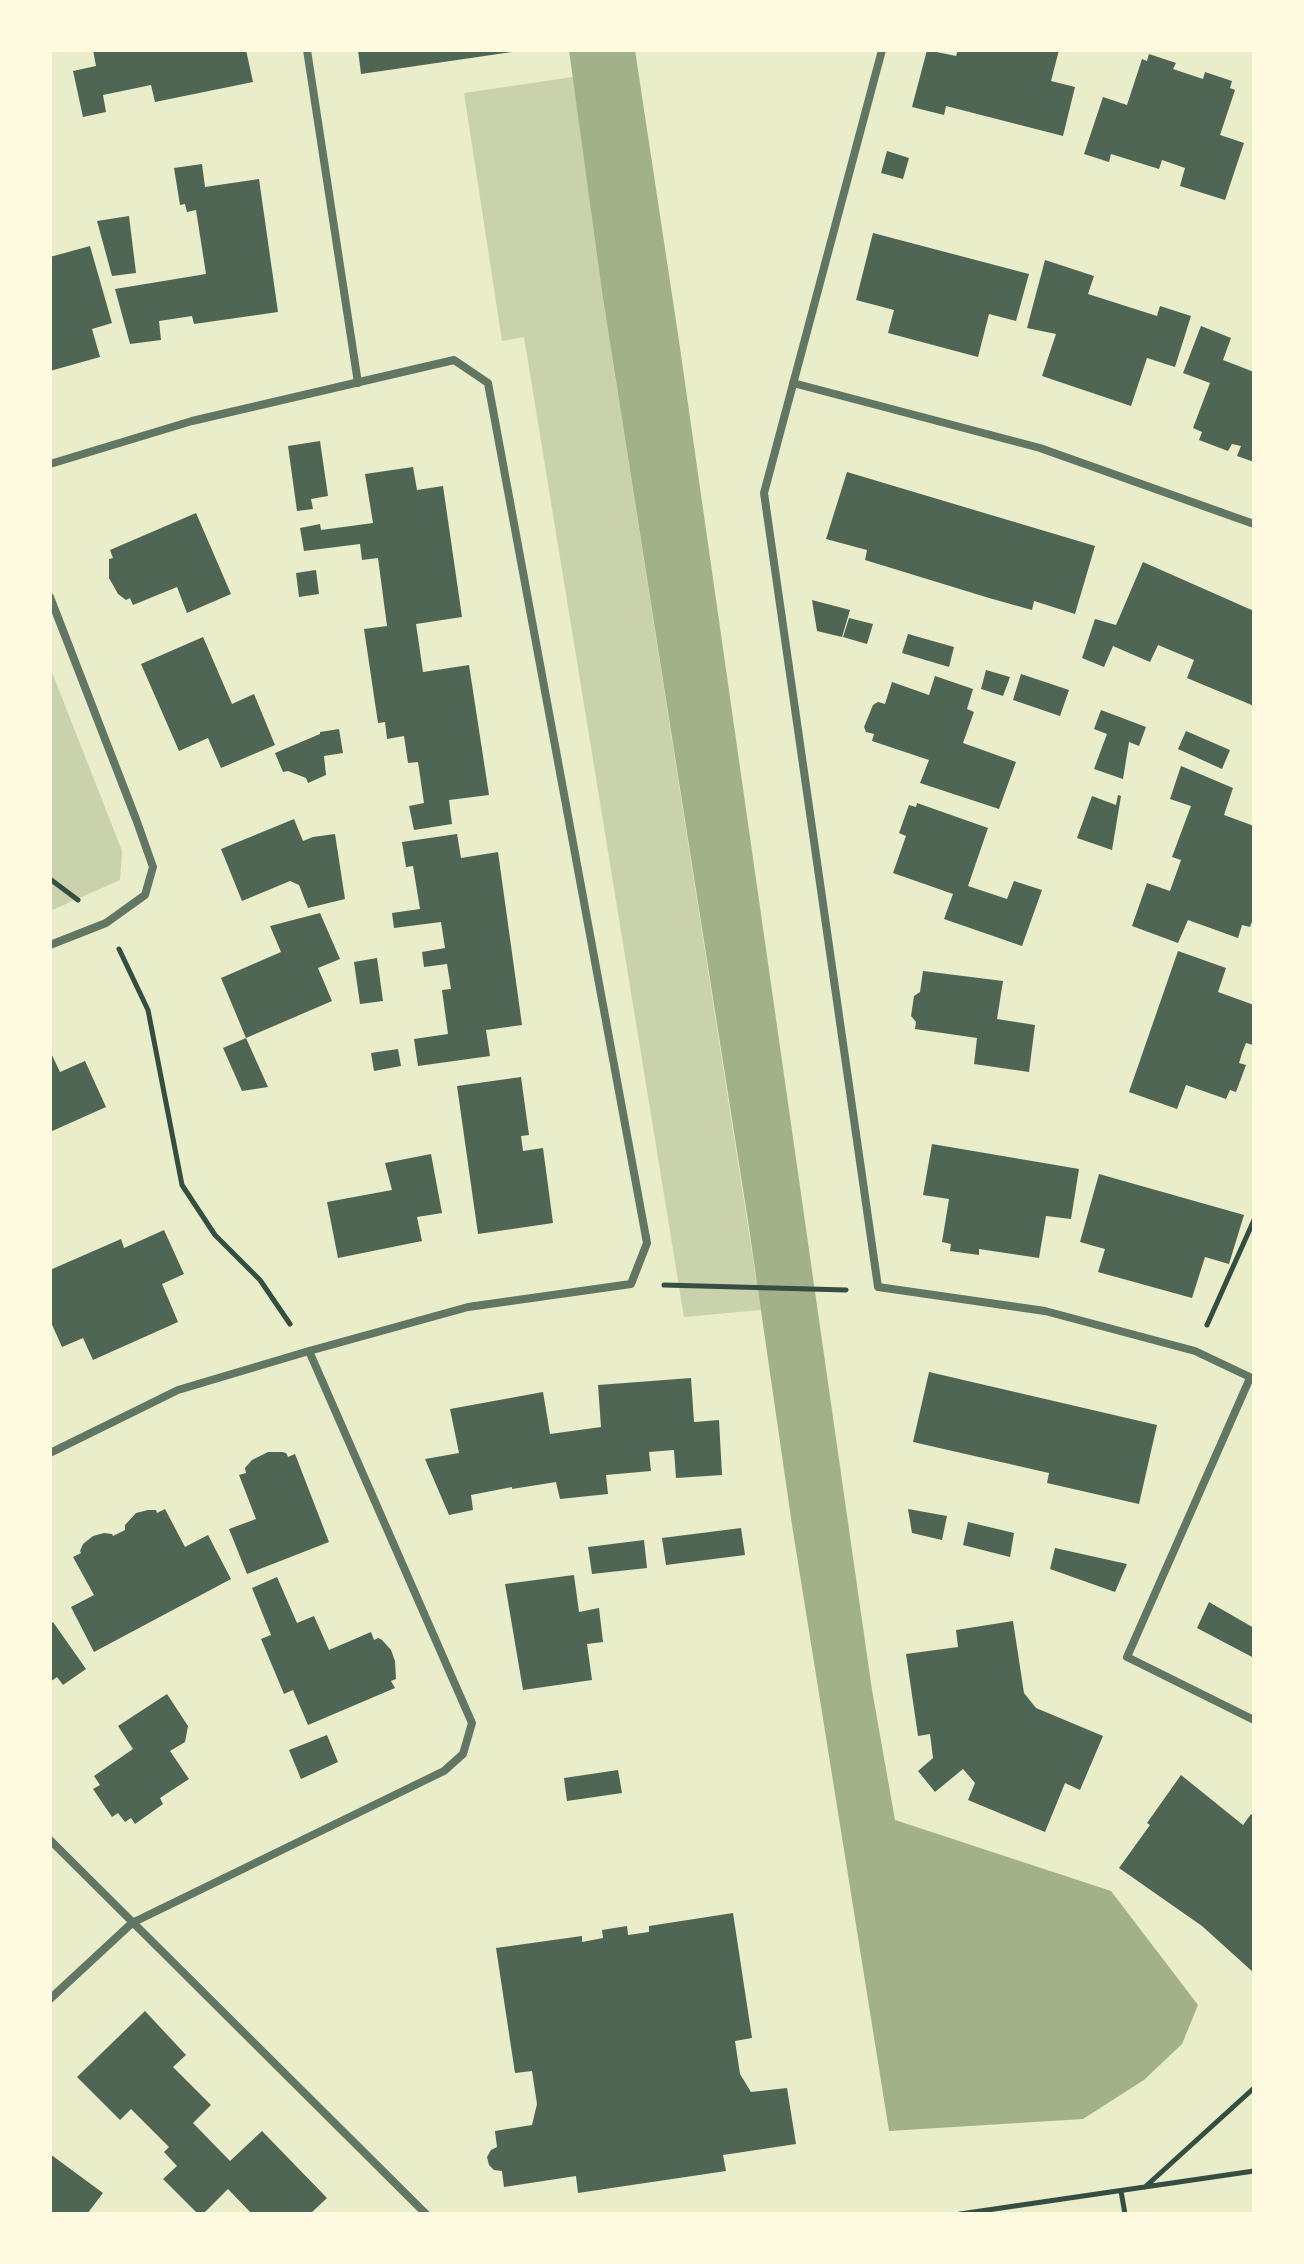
<!DOCTYPE html>
<html>
<head>
<meta charset="utf-8">
<style>
	body { margin:0 }
	#map { position:relative; width:1304px; height:2264px; overflow:hidden; background:#e9edc9; font-family:"Varela Round",sans-serif }
	canvas { display:block }
	.frame { position:absolute; inset:0; border:52px solid #fefae0; pointer-events:none }
</style>
</head>
<body>
<div id="map">
<canvas width="1304" height="2264"></canvas>
<div class="frame"></div>
</div>
<script>
const ctx = document.querySelector('canvas').getContext('2d');
ctx.lineJoin = 'round';
function paint(path, color) { ctx.fillStyle = color; ctx.fill(path, 'evenodd'); }
function stroke(path, color, width, dash) { ctx.strokeStyle = color; ctx.lineWidth = width; ctx.lineCap = dash ? 'butt' : 'round'; ctx.setLineDash(dash || []); ctx.stroke(path); }
paint(new Path2D(`
	M573 77 602 292 761 1310 684 1317 524 337 502 341 464 93Z
	M50 667 122 851 120 880 50 911Z`), '#cad2ad');
paint(new Path2D(`
	M569 50H635L679 341 872 1690 895 1820 1111 1891 1198 2005 1182 2044 1144 2080 1083 2119 889 2131 792 1525 748 1221 602 292Z`), '#a3b18a');
paint(new Path2D(`
	M93 50H246L253 82 155 102 151 85 103 95 106 112 83 117 73 71 96 66Z
	M358 50H512V52L361 74Z
	M927 50 956 56 958 50H1059L1051 81 1075 87 1063 136 946 106 944 115 912 107Z
	M1149 54 1176 63 1173 69 1203 79 1205 72 1232 81 1230 88 1235 90 1220 135 1244 143 1225 200 1180 186 1185 168 1162 160 1159 169 1111 154 1109 162 1084 154 1103 97 1127 105 1142 59 1147 61Z
	M887 151 909 158 903 179 881 173Z
	M202 164 205 187 259 179 278 312 194 324 192 316 159 321 161 340 130 344 115 289 206 274 196 210 187 212 185 204 180 205 174 168Z
	M129 216 136 273 112 276 97 221Z
	M873 233 1029 274 1016 321 989 314 978 357 888 333 894 310 856 300Z
	M90 246 112 323 92 329 100 357 50 371V257Z
	M1045 260 1094 276 1088 294 1157 316 1160 306 1191 316 1175 367 1147 358 1131 406 1042 376 1056 334 1027 328Z
	M1201 326 1231 338 1223 360 1254 372V462L1237 456 1241 446 1232 444 1228 451 1199 440 1202 432 1193 428 1210 383 1183 373Z
	M320 441 328 496 311 499 313 509 297 511 288 446Z
	M413 467 417 490 443 486 462 617 416 624 423 672 469 665 489 795 449 800 452 824 414 830 409 806 424 803 418 762 408 763 404 736 387 739 385 722 378 723 364 629 387 626 378 558 362 560 360 544 304 551 300 528 320 524 321 530 373 523 365 474Z
	M847 472 1095 546 1075 614 1034 601 1032 610 989 598 865 560 867 550 826 539Z
	M196 513 231 594 187 613 177 587 133 605 130 598 126 600 118 594 109 578V559L113 558 110 550Z
	M1143 562 1254 611V706L1187 678 1194 660 1158 645 1150 662 1113 646 1104 667 1082 658 1095 619 1116 625Z
	M316 570 319 594 299 597 296 573Z
	M812 600 850 610 842 637 817 631Z
	M849 618 873 624 867 644 843 637Z
	M908 634 954 647 949 667 902 653Z
	M203 637 232 704 254 694 275 745 221 768 208 738 179 751 141 664Z
	M986 670 1010 677 1003 696 981 689Z
	M1021 674 1069 690 1060 716 1013 700Z
	M935 676 973 689 967 709 974 712 963 743 1016 762 999 809 920 783 929 760 872 741 874 734 866 732 864 727 873 705 878 702 885 704 892 682 929 695Z
	M1101 710 1146 727 1139 746 1129 742 1123 779 1094 769 1107 734 1094 729Z
	M339 729 343 753 324 756 326 775 308 783 306 778 288 771 283 772 275 753 320 734V732Z
	M1186 731 1230 750 1222 769 1178 749Z
	M1181 766 1233 788 1224 815 1254 826 1252 897H1254V916L1250 927 1242 925 1238 938 1188 920 1178 943 1132 926 1147 883 1170 891 1181 860 1172 857 1191 806 1170 799Z
	M1118 795 1121 796 1112 850 1077 838 1092 796 1116 805Z
	M917 803 988 828 968 886 1007 899 1014 881 1042 890 1022 946 944 919 953 894 893 873 906 836 899 833 909 805 916 807Z
	M294 819 303 841 313 837 335 834 345 899 308 908 299 885 290 881 242 901 221 849Z
	M457 834 461 858 498 852 522 1025 486 1030 490 1056 418 1066 414 1039 448 1034 442 990 451 989 447 964 424 967 422 952 445 948 441 922 394 928 392 913 420 909 413 866 406 867 402 842Z
	M320 913 340 959 318 968 332 1001 246 1038 268 1087 242 1091 223 1048 246 1038 221 978 281 952 270 926Z
	M1178 951 1226 968 1218 992 1254 1005V1042L1253 1045 1246 1043 1242 1053 1239 1063 1246 1065 1236 1092 1230 1090 1226 1099 1186 1085 1177 1109 1129 1092Z
	M377 958 383 1001 360 1004 354 962Z
	M923 971 1003 981 997 1019 1035 1025 1029 1072 974 1064 977 1038 915 1029 916 1022 911 1016 914 996 920 992Z
	M398 1049 401 1066 374 1071 371 1053Z
	M50 1051 60 1072 85 1061 106 1107 50 1132Z
	M521 1077 529 1135 521 1136 523 1151 543 1148 553 1223 478 1234 457 1086Z
	M932 1144 1079 1169 1071 1219 1046 1216 1039 1258 979 1249V1255L950 1251 951 1244 942 1242 949 1199 923 1195Z
	M431 1154 442 1213 417 1217 422 1241 338 1258 327 1202 392 1190 385 1163Z
	M1099 1174 1244 1215 1229 1264 1205 1257 1192 1298 1098 1272 1105 1249 1080 1242Z
	M164 1230 184 1274 162 1284 178 1322 93 1360 83 1338 62 1347 50 1320V1270L121 1239 124 1248Z
	M929 1372 1157 1425 1139 1504 1047 1483 1049 1473 913 1442Z
	M691 1378 694 1422 719 1420 722 1475 676 1478 674 1450 649 1452 651 1471 606 1475 608 1494 560 1499 556 1482 512 1489V1487L471 1495 473 1510 449 1515 425 1459 459 1453 450 1409 543 1392 550 1434 601 1427 598 1385Z
	M268 1452H282L286 1453 288 1457 295 1454 329 1542 247 1574 229 1529 256 1519 239 1475 246 1473 245 1468 252 1460Z
	M165 1509 185 1547 208 1535 231 1579 94 1652 71 1607 94 1595 73 1557 81 1553 80 1551 83 1544 93 1536 104 1533 112 1534 113 1536 125 1530V1525L136 1513 148 1510H156L157 1513Z
	M908 1509 947 1516 942 1540 912 1533Z
	M968 1522 1014 1533 1010 1557 963 1545Z
	M741 1528 745 1555 666 1565 662 1538Z
	M644 1540 647 1568 592 1574 588 1547Z
	M1055 1548 1127 1564 1115 1592 1050 1569Z
	M574 1575 579 1612 599 1608 603 1642 587 1644 592 1680 523 1690 505 1584Z
	M277 1577 297 1623 314 1616 329 1650 371 1632 374 1640 378 1638 382 1640 391 1650 395 1661 396 1679 391 1681 395 1688 308 1725 293 1690 284 1694 261 1639 271 1635 252 1588Z
	M1209 1602 1254 1628V1658L1197 1628Z
	M1013 1621 1024 1693 1036 1708 1103 1736 1080 1790 1065 1783 1045 1832 968 1800 975 1783 963 1769 935 1792 918 1771 933 1758 930 1734 918 1736 906 1654 958 1647 956 1630Z
	M53 1622 86 1669 63 1685 57 1677 50 1682V1624Z
	M167 1694 188 1726 185 1742 170 1751 189 1779 160 1798 163 1804 135 1824 131 1818 125 1822 118 1813 112 1817 93 1789 100 1785 94 1776 133 1749 118 1726Z
	M327 1735 338 1762 301 1779 289 1750Z
	M618 1770 622 1793 567 1801 564 1778Z
	M1181 1775 1243 1825 1251 1814 1254 1816V1973L1202 1926 1119 1868 1150 1825 1147 1823Z
	M733 1913 752 2038 735 2041 740 2074 751 2092 787 2088 796 2144 723 2155 726 2171 578 2193 576 2176 504 2187 502 2171 494 2170 489 2165 487 2157 491 2150 497 2147 495 2131 532 2125 537 2104 532 2071 515 2073 496 1948 582 1936V1942L603 1938 602 1930 627 1926 628 1935 649 1932V1926Z
	M145 2011 186 2055 173 2067 211 2105 193 2123 230 2161 262 2131 327 2198 310 2214H252L228 2189 203 2214H198L163 2179 177 2166 164 2152 169 2147 131 2109 120 2120 77 2077Z
	M50 2154 103 2193 87 2214H50Z`), '#4f6655');
stroke(new Path2D(`
	M50 879 78 900
	M119 949 148 1010 182 1185 215 1235 260 1280 290 1324
	M664 1285 846 1290
	M1207 1325 1254 1220
	M1145 2187 1254 2088
	M1121 2191 1125 2214
	M960 2214 1254 2171`), '#344e41', 5);
stroke(new Path2D(`
	M307 50 358 383
	M882 50 764 493 878 1287 1045 1311 1195 1351 1254 1379
	M793 383 1040 448 1254 524
	M50 464 192 421 454 360 488 383 647 1243 631 1284 468 1307 309 1351 178 1390 50 1453
	M50 597 136 819 153 867 145 895 106 923 50 945
	M1250 1378 1127 1657 1254 1720
	M50 1840 426 2214
	M50 1999 132 1923 444 1771 463 1754 472 1723 309 1351`), '#617663', 8);
</script>
</body>
</html>
